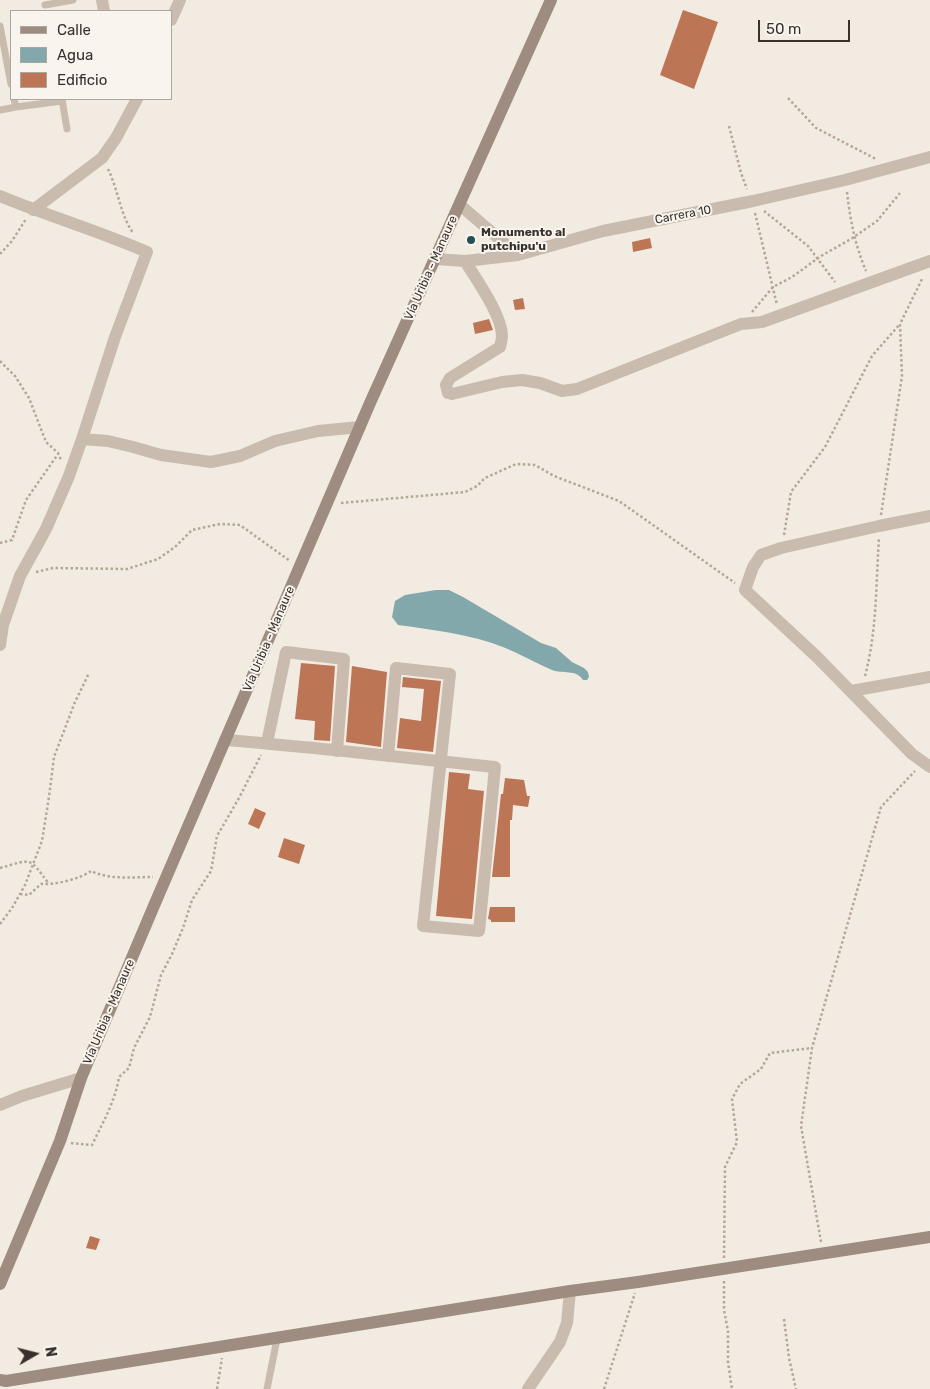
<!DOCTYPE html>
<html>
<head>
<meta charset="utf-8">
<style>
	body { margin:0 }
	#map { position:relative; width:930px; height:1389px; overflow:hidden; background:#f2ebe1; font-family:Rubik,sans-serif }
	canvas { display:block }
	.legend { position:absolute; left:10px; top:10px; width:162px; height:90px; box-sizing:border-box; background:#f9f5ee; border:1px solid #aca6a0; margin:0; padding:6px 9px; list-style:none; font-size:15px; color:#38302c }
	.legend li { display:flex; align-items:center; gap:10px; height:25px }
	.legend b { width:25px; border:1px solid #aca6a0 }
	.north { position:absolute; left:10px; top:1329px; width:50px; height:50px; -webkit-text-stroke:4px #f9f5ee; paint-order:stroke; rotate:82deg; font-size:14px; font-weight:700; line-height:20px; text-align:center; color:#38302c }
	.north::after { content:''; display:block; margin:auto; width:18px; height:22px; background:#38302c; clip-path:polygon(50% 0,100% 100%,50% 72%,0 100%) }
	.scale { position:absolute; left:758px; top:20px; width:92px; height:22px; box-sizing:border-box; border:2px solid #38302c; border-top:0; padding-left:6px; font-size:15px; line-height:18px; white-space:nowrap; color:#38302c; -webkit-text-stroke:4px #f9f5ee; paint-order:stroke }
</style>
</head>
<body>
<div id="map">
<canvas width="930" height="1389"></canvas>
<ul class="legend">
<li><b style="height:6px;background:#9d8c7f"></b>Calle</li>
<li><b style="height:14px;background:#83a8ac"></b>Agua</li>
<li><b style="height:14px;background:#bc7555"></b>Edificio</li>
</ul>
<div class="north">N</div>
<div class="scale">50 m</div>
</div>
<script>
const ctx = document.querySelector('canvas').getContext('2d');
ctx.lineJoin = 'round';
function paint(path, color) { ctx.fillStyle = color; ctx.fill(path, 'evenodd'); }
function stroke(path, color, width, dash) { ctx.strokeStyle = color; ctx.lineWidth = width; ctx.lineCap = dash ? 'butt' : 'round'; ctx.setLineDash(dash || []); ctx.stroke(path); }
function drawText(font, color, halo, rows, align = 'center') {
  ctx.font = font + ' Rubik,sans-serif'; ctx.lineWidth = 4; ctx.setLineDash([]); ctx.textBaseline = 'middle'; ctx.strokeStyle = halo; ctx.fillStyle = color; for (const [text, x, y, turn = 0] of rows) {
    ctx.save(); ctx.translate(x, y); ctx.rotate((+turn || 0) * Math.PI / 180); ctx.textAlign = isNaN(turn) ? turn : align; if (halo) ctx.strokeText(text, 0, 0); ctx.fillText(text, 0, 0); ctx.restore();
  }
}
paint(new Path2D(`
	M436 590H449L463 597 541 643 556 648 572 662 584 668 588 672 589 677 587 680H583C576 669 563 674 552 670 536 663 520 654 503 647 470 634 433 630 398 625L392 617 395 601 405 595Z`), '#83a8ac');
paint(new Path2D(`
	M683 10 718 22 694 89 660 75Z
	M650 238 652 248 633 252 632 242Z
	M523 298 525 309 515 310 513 300Z
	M489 319 493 330 475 334 473 323Z
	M301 663 335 666 330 741 314 740 315 721 295 719Z
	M352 666 387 672 381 747 346 742Z
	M403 677 441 681 433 752 397 748 400 718 421 721 424 689 402 687Z
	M449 772 470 774 468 789 484 791 472 919 436 916Z
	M505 778 524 780 527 796H530L528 807 513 805 512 820H510V877H492L501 794H503Z
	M255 808 266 813 259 829 248 824Z
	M284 838 305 845 299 864 278 857Z
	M490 907H515V922H491V920L488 919Z
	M90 1236 100 1239 96 1250 86 1248Z`), '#bc7555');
stroke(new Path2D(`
	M788 98 816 128 876 159
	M729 126 741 173 747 189
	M108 169C118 189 120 214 133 233
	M847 192C850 219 855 245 866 271
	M764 211 808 246 835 282
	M755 213 777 305
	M0 254 12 241 26 219
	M752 312 773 287 792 277 821 256 851 239 877 221 900 193
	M0 361 15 376 29 398 46 442 58 453 61 460
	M341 503 465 492 477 486 485 478 516 464 535 465 554 476 619 501 735 583
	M881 515 902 376 900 324 923 277
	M784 535 791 492 825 447 872 356 900 324
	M0 543 12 540 26 500 58 454
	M36 572 53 568 127 569 158 559 175 547 192 530 220 524 240 525 290 561
	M865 676C877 631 876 583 879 537
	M0 868C33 859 28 856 49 884
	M20 894 29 895 41 884C55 885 80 879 91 871 110 880 132 877 153 877
	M0 924 12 908 25 885 42 841 49 797 54 757 75 702 89 673
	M71 1143 92 1145C103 1122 115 1102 119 1077L129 1068 134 1048 150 1017 161 975 172 954 183 928 192 900 211 871 217 836 239 798 261 755
	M821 1242 801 1126 812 1048 881 807 915 771
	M724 1258 725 1167 737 1142 732 1099 740 1084 761 1069 770 1053 812 1048
	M724 1281V1310L728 1331V1362L732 1389
	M784 1319 789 1358 796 1389
	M217 1389 222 1358
	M604 1389 635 1293`), '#b5a698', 2.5, [2.5, 2.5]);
stroke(new Path2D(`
	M45 5 73 0
	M0 26 11 84
	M14 99 16 107 62 101
	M62 99 67 129
	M0 110 16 107
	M267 1389 277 1339`), '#c9bcae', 7);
stroke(new Path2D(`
	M102 0 104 11
	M171 20 180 0
	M0 196C48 216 99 231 147 252L115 337 82 439
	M460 205 518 255
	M33 210 102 158 116 138 137 99
	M435 259 465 261 518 255 603 231 753 201 845 180 930 157
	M465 261C476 279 502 315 502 336 502 339 501 343 500 347L450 378 446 385 448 393 452 394 502 382 522 380 540 383 562 391 577 389 741 324 762 322 930 261
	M930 516 879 526 781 548 761 555 753 567 745 590 817 657 912 754 930 767
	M0 645 3 625 20 576 46 529 69 476 82 439 108 441 133 447 161 455 211 462 240 456 275 441 318 431 360 427
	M851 691 930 677
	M225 740C315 747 405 758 495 767L479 931 423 926 450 674 396 668 388 756
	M267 743 286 652 344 659 337 751
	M0 1105 22 1096 81 1078
	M528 1389 560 1342 567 1323 570 1291`), '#c9bcae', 12);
stroke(new Path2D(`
	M0 1284 60 1141 81 1078 153 908 370 403 551 0
	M0 1380 6 1381 570 1291 638 1282 930 1237`), '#9d8c7f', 12);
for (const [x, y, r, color] of [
	[471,240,5,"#245057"]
]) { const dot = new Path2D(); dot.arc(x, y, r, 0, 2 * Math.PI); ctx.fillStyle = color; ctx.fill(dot); stroke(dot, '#f9f5ee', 2); }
drawText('12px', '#38302c', '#f9f5ee', [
	["Carrera 10",683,215,-11],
	["Vía Uribia - Manaure",431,268,-66],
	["Vía Uribia - Manaure",269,639,-67],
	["Vía Uribia - Manaure",109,1012,-67]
]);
drawText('bold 12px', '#38302c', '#f9f5ee', [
	["Monumento al",481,233],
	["putchipu'u",481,247]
], 'left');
</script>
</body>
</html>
